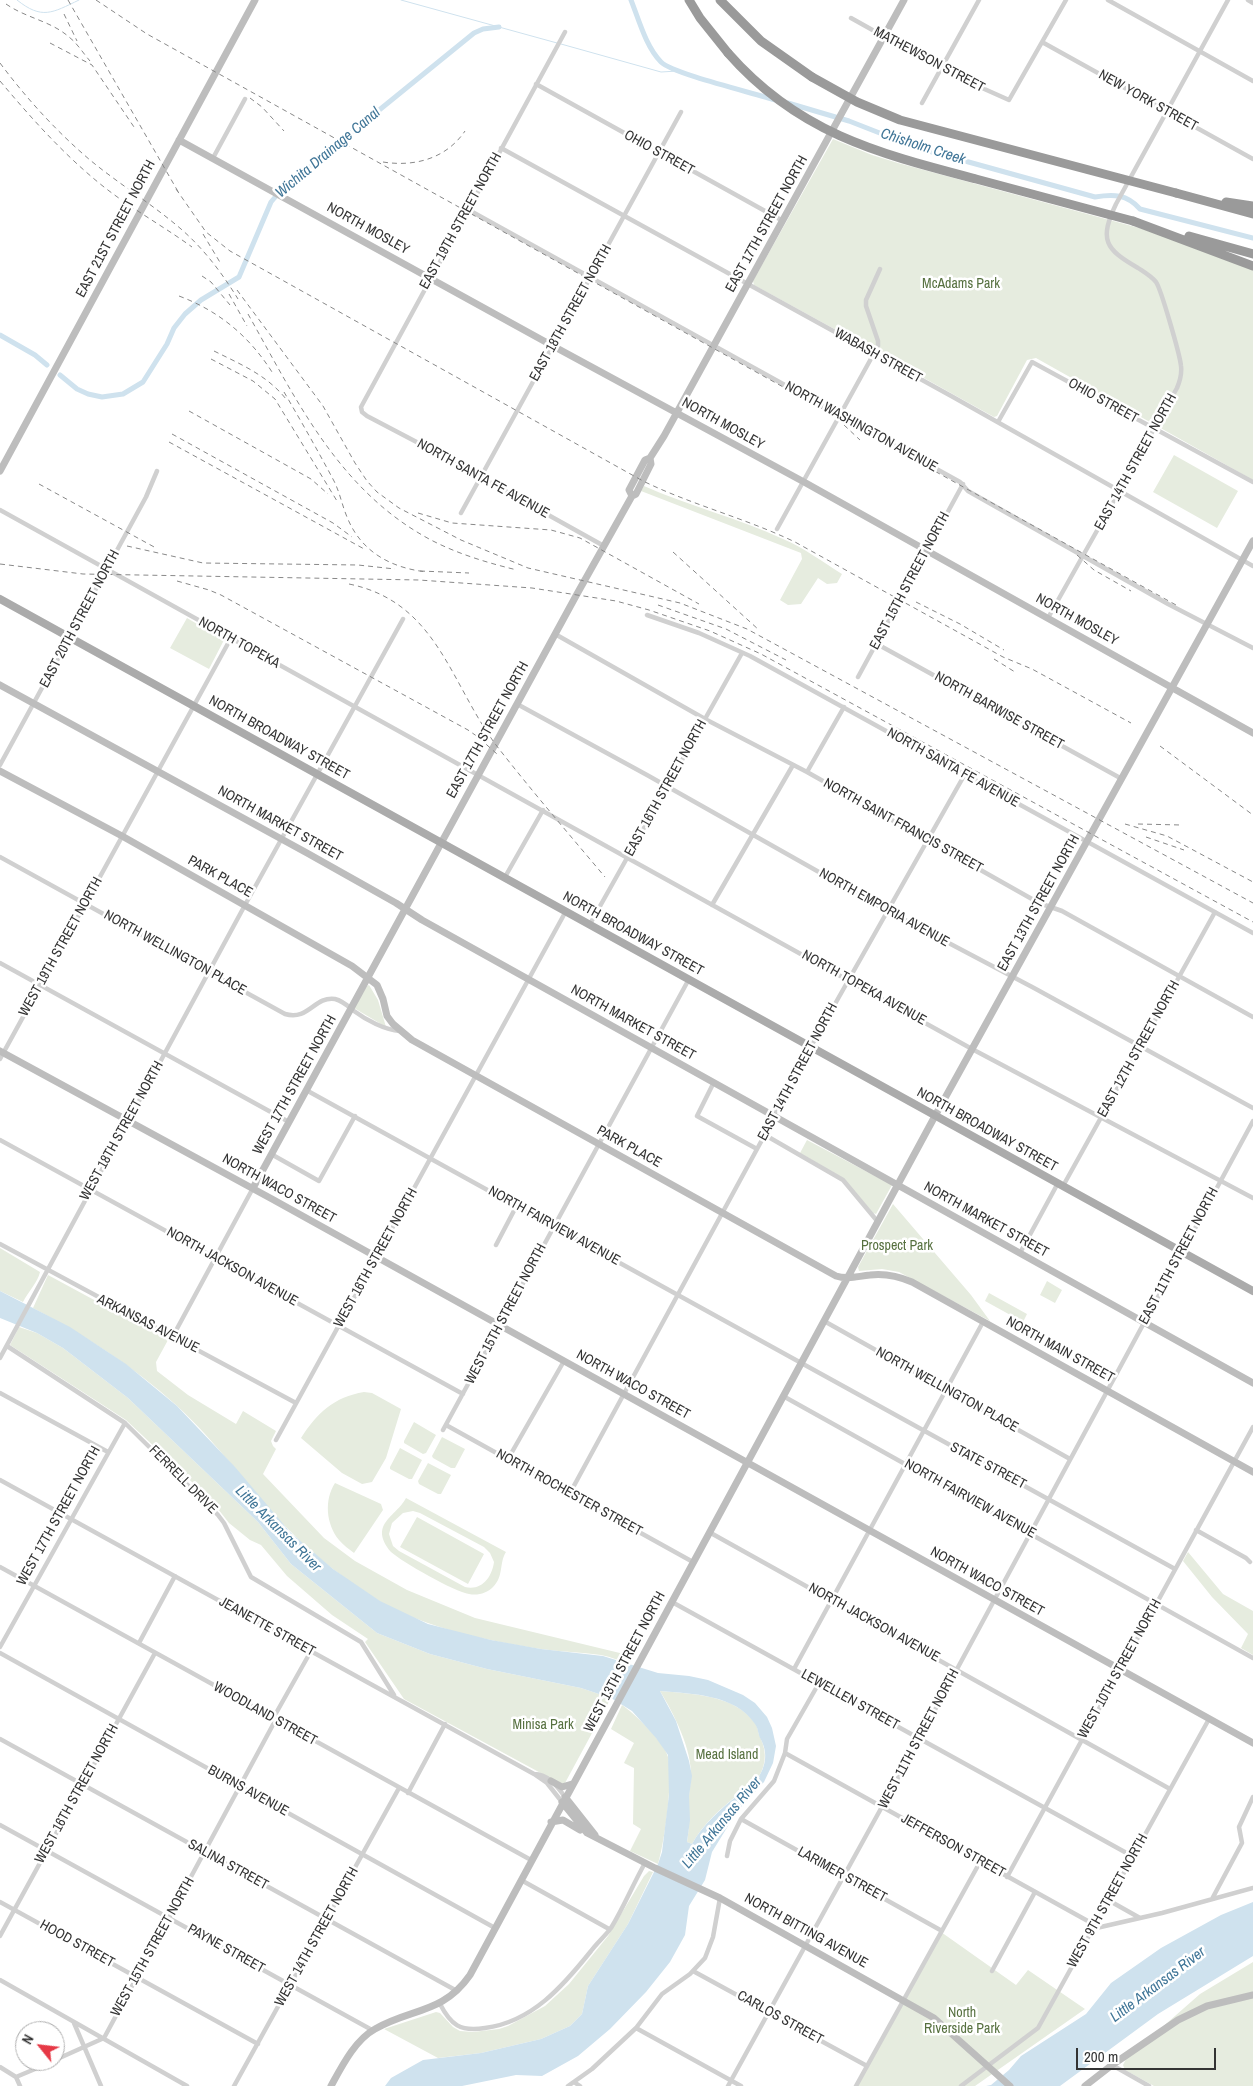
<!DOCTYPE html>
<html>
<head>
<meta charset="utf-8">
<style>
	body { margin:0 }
	#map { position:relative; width:1253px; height:2086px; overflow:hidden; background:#fff; font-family:"Archivo Narrow",sans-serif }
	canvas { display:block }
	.north { position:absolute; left:15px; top:2021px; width:50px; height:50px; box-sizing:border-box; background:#fff; border:1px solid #adadad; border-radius:50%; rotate:299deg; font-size:14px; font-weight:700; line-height:20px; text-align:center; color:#333 }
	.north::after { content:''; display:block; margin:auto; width:18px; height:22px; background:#e63946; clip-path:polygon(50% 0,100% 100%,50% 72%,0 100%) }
	.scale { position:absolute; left:1076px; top:2048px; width:140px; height:22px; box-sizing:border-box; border:2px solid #333; border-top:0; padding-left:6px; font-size:15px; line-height:18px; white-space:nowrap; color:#333; -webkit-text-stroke:4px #fff; paint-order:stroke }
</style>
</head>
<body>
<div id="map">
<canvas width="1253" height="2086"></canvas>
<div class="north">N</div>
<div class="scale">200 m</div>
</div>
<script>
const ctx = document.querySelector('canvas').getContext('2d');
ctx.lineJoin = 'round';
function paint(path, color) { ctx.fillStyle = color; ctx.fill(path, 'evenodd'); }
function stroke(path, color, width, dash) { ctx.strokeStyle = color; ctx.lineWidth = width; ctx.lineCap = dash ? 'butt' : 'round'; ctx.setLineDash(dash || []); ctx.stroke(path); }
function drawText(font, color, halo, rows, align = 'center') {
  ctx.font = font + ' "Archivo Narrow",sans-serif'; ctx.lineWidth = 5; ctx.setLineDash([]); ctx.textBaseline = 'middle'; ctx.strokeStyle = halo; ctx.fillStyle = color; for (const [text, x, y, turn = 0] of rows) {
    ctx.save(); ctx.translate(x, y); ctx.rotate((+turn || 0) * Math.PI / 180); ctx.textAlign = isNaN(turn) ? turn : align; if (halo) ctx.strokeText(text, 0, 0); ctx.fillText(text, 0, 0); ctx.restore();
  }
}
paint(new Path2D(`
	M833 139 872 155 898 163 1143 229 1253 268V480L1036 358 1027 360 997 416 994 417 879 353V350L869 348 754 285 753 281Z
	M1174 455 1238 491 1217 528 1153 492Z
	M644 486C689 506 738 518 783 539 804 548 823 562 842 574L837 583 827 584 818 578 801 604 788 605 780 600 802 559 801 553 641 491Z
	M187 618 224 640 209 669 170 648Z
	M369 985 378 1000 386 1027 354 1008 367 986Z
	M807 1140 892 1185 876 1214 873 1213 843 1178 800 1153Z
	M893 1204 971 1295 990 1321 899 1272 882 1269 859 1271 858 1267Z
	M0 1248 40 1272C38 1282 28 1292 23 1302L0 1291Z
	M48 1275 168 1340 156 1362 157 1371 188 1395 236 1424 243 1411 276 1431 271 1441 273 1446 276 1449 263 1474 324 1538 355 1561 407 1590 475 1618 624 1654 631 1658 630 1664C621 1661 611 1657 601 1655 581 1652 561 1652 541 1649 489 1641 425 1628 379 1601 348 1581 316 1558 290 1531 250 1491 218 1443 176 1405 133 1366 84 1335 33 1308Z
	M1047 1281 1062 1290 1055 1303 1040 1295Z
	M989 1293 1027 1314 1023 1322 985 1301Z
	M19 1327 37 1333 63 1348 128 1398 258 1522 291 1564 377 1633 430 1654 487 1669 581 1688 611 1698 565 1783 561 1784 404 1699 365 1642 368 1639 332 1615 287 1576 261 1545 250 1540 229 1523 211 1500 126 1420 10 1345Z
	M364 1392 372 1393 401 1409 386 1458 372 1482 362 1484 342 1473 301 1438C317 1413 334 1397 364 1392Z
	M414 1422 436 1435 426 1453 423 1454 404 1443V1441Z
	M442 1437 465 1449 455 1468H451L433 1458 432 1456Z
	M400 1448 422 1460 412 1479H409L390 1469V1467Z
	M428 1463 451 1475 441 1494H438L419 1484 418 1481Z
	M335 1483 381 1504 383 1510 354 1553C349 1549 343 1545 339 1540 326 1524 324 1500 335 1483Z
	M406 1498 506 1552C499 1563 504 1576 493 1587 487 1593 478 1596 469 1594 455 1592 402 1562 391 1552 368 1524 396 1517 406 1498ZM413 1511 420 1513 484 1547 490 1553 494 1562C492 1577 482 1591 465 1587L399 1551 393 1546 389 1534 392 1523 403 1513Z
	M417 1517 484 1554 468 1584 400 1547Z
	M1188 1552 1223 1594 1253 1611V1655L1241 1648 1248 1634 1212 1597 1183 1561Z
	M660 1691C691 1694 734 1694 755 1723 758 1727 758 1733 760 1737 768 1753 766 1769 754 1783 750 1788 743 1790 739 1794 722 1807 702 1825 692 1844L687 1842C690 1825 688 1812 689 1796 689 1790 691 1783 691 1777 692 1749 674 1714 660 1691Z
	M622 1705C634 1713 665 1743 668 1757 673 1781 665 1840 658 1864L630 1851 641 1829 633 1824 634 1768 624 1763 634 1743 611 1729Z
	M649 1871 653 1872 628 1924 588 1986 582 2014 570 2026 541 2039 481 2053 438 2058 384 2029 436 2012 440 2013 453 2027 460 2031 473 2032 499 2029 508 2026 545 2006 569 1984 608 1936 644 1876Z
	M941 1932 1016 1985 1028 1970 1085 2009 975 2086H857Z
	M1253 1962V2086H1154L1125 2070 1123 2065 1126 2059 1200 1994Z`), '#e6ecdf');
paint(new Path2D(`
	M0 1291 70 1327 126 1364 177 1406 235 1467 290 1532 333 1569 380 1601 428 1624 491 1640 541 1649 603 1656 658 1673 689 1676 708 1680 743 1695 755 1703 767 1717 772 1728 776 1746 773 1763 764 1782 736 1813 712 1852 705 1880 689 1906 685 1935 670 1962 646 1992 610 2029 578 2056 542 2076 516 2075 462 2086H385L391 2078 423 2060 481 2053 541 2039 570 2026 582 2014 588 1986 628 1924 658 1864 662 1852 669 1795 668 1755 656 1738 632 1711 611 1698 581 1688 487 1669 430 1654 377 1633 291 1564 258 1522 128 1398 63 1348 37 1333 0 1318ZM660 1691C692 1694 735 1694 755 1724 758 1728 758 1733 760 1738 769 1753 766 1769 754 1783 750 1788 743 1790 739 1794 722 1808 702 1825 692 1844L687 1842 690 1820 689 1796 692 1776 689 1761 676 1721Z
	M1253 1902V1956L1158 2014 1060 2086H986L991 2085 1009 2070 1021 2056 1086 2014 1111 1983 1161 1948 1221 1915Z`), '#cfe2ee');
stroke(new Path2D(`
	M17 0C42 20 52 13 79 0
	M401 0 557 43
	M561 44 661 72 678 71`), '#cfe2ee', 1);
stroke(new Path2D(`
	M631 0C639 20 646 47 661 62 673 74 754 93 775 100
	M788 103 849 121 918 148 1095 197C1113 194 1127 194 1140 209L1253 238
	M0 335 35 355 47 365
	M60 375 77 389 88 394 102 397 123 394 143 382 167 344 174 328 185 314 201 300 239 277 271 202 282 189 474 33 483 29 499 27`), '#cfe2ee', 5);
stroke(new Path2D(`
	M1108 0 1253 81
	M1248 0 1253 3
	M851 18 953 75 1009 100 1066 0
	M565 32 361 407 362 412 367 416 428 448 604 546
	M1042 42 1253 159
	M536 84 783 221
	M922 103 979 0
	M501 148 953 397 1253 566
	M213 158 245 99
	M467 209 960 482 968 491 1168 604 1253 648
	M998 422 1032 362 1253 482
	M0 510 972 1049 1253 1198
	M461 513 681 112
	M777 529 878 346V341L866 306V300L880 269
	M647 615 699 633 750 656 1253 933
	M1048 618 1177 388C1180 381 1182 374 1181 366 1180 355 1161 289 1156 282 1151 276 1144 272 1138 268 1105 249 1099 240 1116 204L1228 0
	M555 634 705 719 807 772 1039 903 1062 911 1253 1017
	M877 644 1122 779
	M858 677 963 484
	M517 704 647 775 888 911 1034 988 1253 1108
	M0 765 146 497 157 471
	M807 772 844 707
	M0 857 285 1014C309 1021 314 996 335 999 343 1001 348 1006 354 1011 366 1020 385 1030 400 1031
	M505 877 543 810
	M712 905 793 765
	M590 924 742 653
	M0 963 289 1122
	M0 1059 231 638
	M714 1082 697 1116 757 1149
	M306 1090 1175 1569
	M765 1135 843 1180 878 1222
	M0 1140 463 1394
	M271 1154 319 1181 355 1116
	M1063 1186 1215 912
	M0 1244 296 1403
	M496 1245 517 1205
	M1020 1253 1058 1183
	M824 1321 1070 1459
	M173 1336 253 1188
	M7 1346 125 1423 218 1515 224 1523 251 1577 361 1642 394 1695
	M0 1358 245 905 403 619
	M0 1393 108 1452
	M783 1396 1253 1658
	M446 1425 693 1562
	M443 1430 689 979
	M276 1440 566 911
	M508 1459 564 1361
	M0 1480 534 1774 547 1783 562 1802
	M570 1493 775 1116V1110L783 1096 965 774
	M1196 1530 1246 1558 1250 1562
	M709 1532 1170 1789
	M0 1567 531 1860
	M672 1602 1132 1856
	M139 1643 175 1576
	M0 1647 125 1423
	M0 1653 495 1928
	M794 1669 983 1322
	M0 1739 457 1991
	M785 1753 1095 1925
	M534 1774C548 1774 557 1786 565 1797
	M408 1793 445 1724
	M741 1819 942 1931
	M0 1825 372 2030
	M727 1856 730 1841 741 1819 774 1781 785 1753 787 1739 819 1683
	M1007 1877 1253 1427
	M521 1880 609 1929
	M1212 1899 1242 1843 1239 1827 1253 1797
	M1108 1900 1140 1918
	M0 1902 258 2044
	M1092 1929 1162 1913 1253 1888
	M0 1936 155 1653
	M693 1971 867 2066
	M992 1971 1035 1892
	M0 1980 187 2086
	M440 2004C451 2025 460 2032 485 2028 532 2022 563 1986 591 1951 597 1943 605 1936 611 1928 624 1907 633 1884 645 1863
	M74 2023 101 2086
	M636 2028 741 2086
	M55 2060 104 2038 275 1721V1715L311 1651
	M1112 2065 1149 2086
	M0 2067 16 2077 20 2086
	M16 2077 54 2061
	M574 2082 580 2086
	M234 2086 399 1788
	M568 2086 592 2069 636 2028 662 1994 690 1974 705 1958 713 1937 720 1898
	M728 2086 916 1745 1253 1121
	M856 2086 980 1862
	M961 2086 1038 2028 1209 1719`), '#d0d0d0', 4.5);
stroke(new Path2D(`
	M179 140 553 346 804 482 1253 733
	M0 471 255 0
	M632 496 629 490 645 460 650 458 664 436 904 0
	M0 685 307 853 396 903 422 920 1253 1383
	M0 771 122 836 352 966 377 985 383 999 387 1016 393 1024 412 1040 836 1276C848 1280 858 1276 870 1275 886 1273 898 1276 912 1282L1253 1472
	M0 1051 272 1199 1253 1743
	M253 1188 577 594 632 496 636 494 651 464 650 458
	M551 1781 562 1787 572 1784
	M565 1797 595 1835
	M562 1802 587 1833 655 1868 720 1898 934 2018 1010 2086
	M551 1822 563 1820 580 1830
	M331 2086C342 2066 355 2040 375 2029 411 2008 443 2014 470 1975L935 1116 1253 541
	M1085 2086 1112 2065 1178 2020 1207 2006 1253 1995`), '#bdbdbd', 7);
stroke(new Path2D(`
	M0 599 1253 1291`), '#ababab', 8);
stroke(new Path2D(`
	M689 0 700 18 728 53
	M720 0 761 41 812 77
	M1176 193 1253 214
	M1226 202 1253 206
	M1133 221 1253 266
	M1189 236 1253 254`), '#9a9a9a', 9);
stroke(new Path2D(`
	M68 0 180 195
	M96 0 147 34 1176 605
	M6 4C26 18 51 21 69 37 77 43 83 53 90 61
	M64 14 77 41
	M50 43 92 65 134 127
	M0 63C26 98 57 132 90 160 119 184 152 204 181 229 204 249 222 273 238 299
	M0 81C32 119 65 156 104 187 132 209 163 226 192 247
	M250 98 262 107 284 131
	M383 162C414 167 446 159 465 131
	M176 189 206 232 230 251 643 481C692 505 745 518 795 542L1003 657 1032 669 1131 723
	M203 234 221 264
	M202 276 211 282 230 305
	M237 290 323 406 355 463 367 481 377 492 399 508 461 540 528 568 680 603 747 629 1253 903
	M229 294 247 326
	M179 296C219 311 249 336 272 372
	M248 314C297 401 339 491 431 540 458 554 488 563 517 570
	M214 351C240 364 267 375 286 399
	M211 359 253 381 275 399 337 501
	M284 392C301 421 318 451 334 481 340 493 342 505 347 517 361 552 391 568 427 572
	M189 411 311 479 328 494
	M844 425 860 440
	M172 434 333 523 352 537
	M169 442 366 550
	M39 484 156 548
	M418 513 452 523 551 530 580 538 699 604
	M127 546 203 563 358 565 395 569
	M673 552 759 630
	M1077 555 1094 570 1131 591
	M0 564 83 574 419 580 532 588 616 601 649 610 710 631 761 654 1253 922
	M420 571 469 573
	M177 581 209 590 221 595 468 730 478 737 497 754
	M349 584C437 602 450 683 496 745 531 790 568 833 605 877
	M916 602 960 624 1004 650
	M658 605 726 629 786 660
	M994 659 1015 672
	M1160 746 1253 815
	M1125 824 1167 836 1253 882
	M1138 824 1181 825
	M1146 837 1184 850`), '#888', 1, [5, 4]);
stroke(new Path2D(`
	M728 53C798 133 877 153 976 179 1028 193 1081 207 1133 221
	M812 77 857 102 900 120 1176 193`), '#9a9a9a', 9);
drawText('14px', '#333', '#fff', [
	["MATHEWSON STREET",929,60,28],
	["NEW YORK STREET",1148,101,29],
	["OHIO STREET",659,153,29],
	["EAST 19TH STREET NORTH",461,221,-61],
	["EAST 17TH STREET NORTH",767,224,-61],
	["EAST 21ST STREET NORTH",116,229,-62],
	["NORTH MOSLEY",368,229,29],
	["EAST 18TH STREET NORTH",571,313,-61],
	["WABASH STREET",878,356,29],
	["OHIO STREET",1103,401,29],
	["NORTH MOSLEY",723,424,29],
	["NORTH WASHINGTON AVENUE",861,427,29],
	["EAST 14TH STREET NORTH",1136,462,-61],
	["NORTH SANTA FE AVENUE",483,479,29],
	["EAST 15TH STREET NORTH",910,581,-62],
	["EAST 20TH STREET NORTH",80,619,-62],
	["NORTH MOSLEY",1077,620,29],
	["NORTH TOPEKA",239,643,29],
	["NORTH BARWISE STREET",999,711,29],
	["EAST 17TH STREET NORTH",488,730,-61],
	["NORTH BROADWAY STREET",279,738,29],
	["NORTH SANTA FE AVENUE",953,768,29],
	["EAST 16TH STREET NORTH",666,788,-61],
	["NORTH MARKET STREET",280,824,29],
	["NORTH SAINT FRANCIS STREET",903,826,29],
	["PARK PLACE",220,877,29],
	["EAST 13TH STREET NORTH",1039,903,-61],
	["NORTH EMPORIA AVENUE",884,908,29],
	["NORTH BROADWAY STREET",633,934,29],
	["WEST 19TH STREET NORTH",61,947,-61],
	["NORTH WELLINGTON PLACE",175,953,29],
	["NORTH TOPEKA AVENUE",864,988,29],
	["NORTH MARKET STREET",633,1023,29],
	["EAST 12TH STREET NORTH",1139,1049,-61],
	["EAST 14TH STREET NORTH",798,1072,-62],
	["WEST 17TH STREET NORTH",295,1085,-61],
	["NORTH BROADWAY STREET",987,1130,29],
	["WEST 18TH STREET NORTH",122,1131,-61],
	["PARK PLACE",629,1147,29],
	["NORTH WACO STREET",279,1189,29],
	["NORTH MARKET STREET",986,1220,29],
	["NORTH FAIRVIEW AVENUE",554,1226,29],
	["EAST 11TH STREET NORTH",1179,1256,-62],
	["WEST 16TH STREET NORTH",376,1258,-61],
	["NORTH JACKSON AVENUE",232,1267,29],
	["WEST 15TH STREET NORTH",506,1314,-62],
	["ARKANSAS AVENUE",148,1324,27],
	["NORTH MAIN STREET",1060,1350,29],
	["NORTH WACO STREET",633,1385,29],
	["NORTH WELLINGTON PLACE",947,1390,29],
	["STATE STREET",988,1466,28],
	["FERRELL DRIVE",183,1480,45],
	["NORTH ROCHESTER STREET",569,1493,29],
	["NORTH FAIRVIEW AVENUE",970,1499,29],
	["WEST 17TH STREET NORTH",59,1516,-61],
	["NORTH WACO STREET",987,1582,29],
	["NORTH JACKSON AVENUE",874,1623,29],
	["JEANETTE STREET",267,1627,29],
	["WEST 13TH STREET NORTH",625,1662,-62],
	["WEST 10TH STREET NORTH",1120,1669,-61],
	["LEWELLEN STREET",850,1700,29],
	["WOODLAND STREET",265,1714,29],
	["WEST 11TH STREET NORTH",919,1739,-62],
	["BURNS AVENUE",248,1791,29],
	["WEST 16TH STREET NORTH",77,1794,-61],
	["JEFFERSON STREET",953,1846,29],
	["SALINA STREET",228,1865,29],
	["LARIMER STREET",842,1875,29],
	["WEST 9TH STREET NORTH",1108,1901,-61],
	["NORTH BITTING AVENUE",806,1931,29],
	["WEST 14TH STREET NORTH",317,1937,-61],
	["HOOD STREET",77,1944,29],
	["WEST 15TH STREET NORTH",153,1947,-61],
	["PAYNE STREET",226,1949,29],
	["CARLOS STREET",780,2018,29]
]);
drawText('14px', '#56703f', '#fff', [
	["McAdams Park",961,284],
	["Prospect Park",897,1246],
	["Minisa Park",543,1725],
	["Mead Island",727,1755],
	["North",962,2013],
	["Riverside Park",962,2029]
]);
drawText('italic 15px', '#3f7597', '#fff', [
	["Chisholm Creek",923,147,18],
	["Wichita Drainage Canal",328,153,-40],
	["Little Arkansas River",278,1529,45],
	["Little Arkansas River",722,1823,-50],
	["Little Arkansas River",1158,1985,-37]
]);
</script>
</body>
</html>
